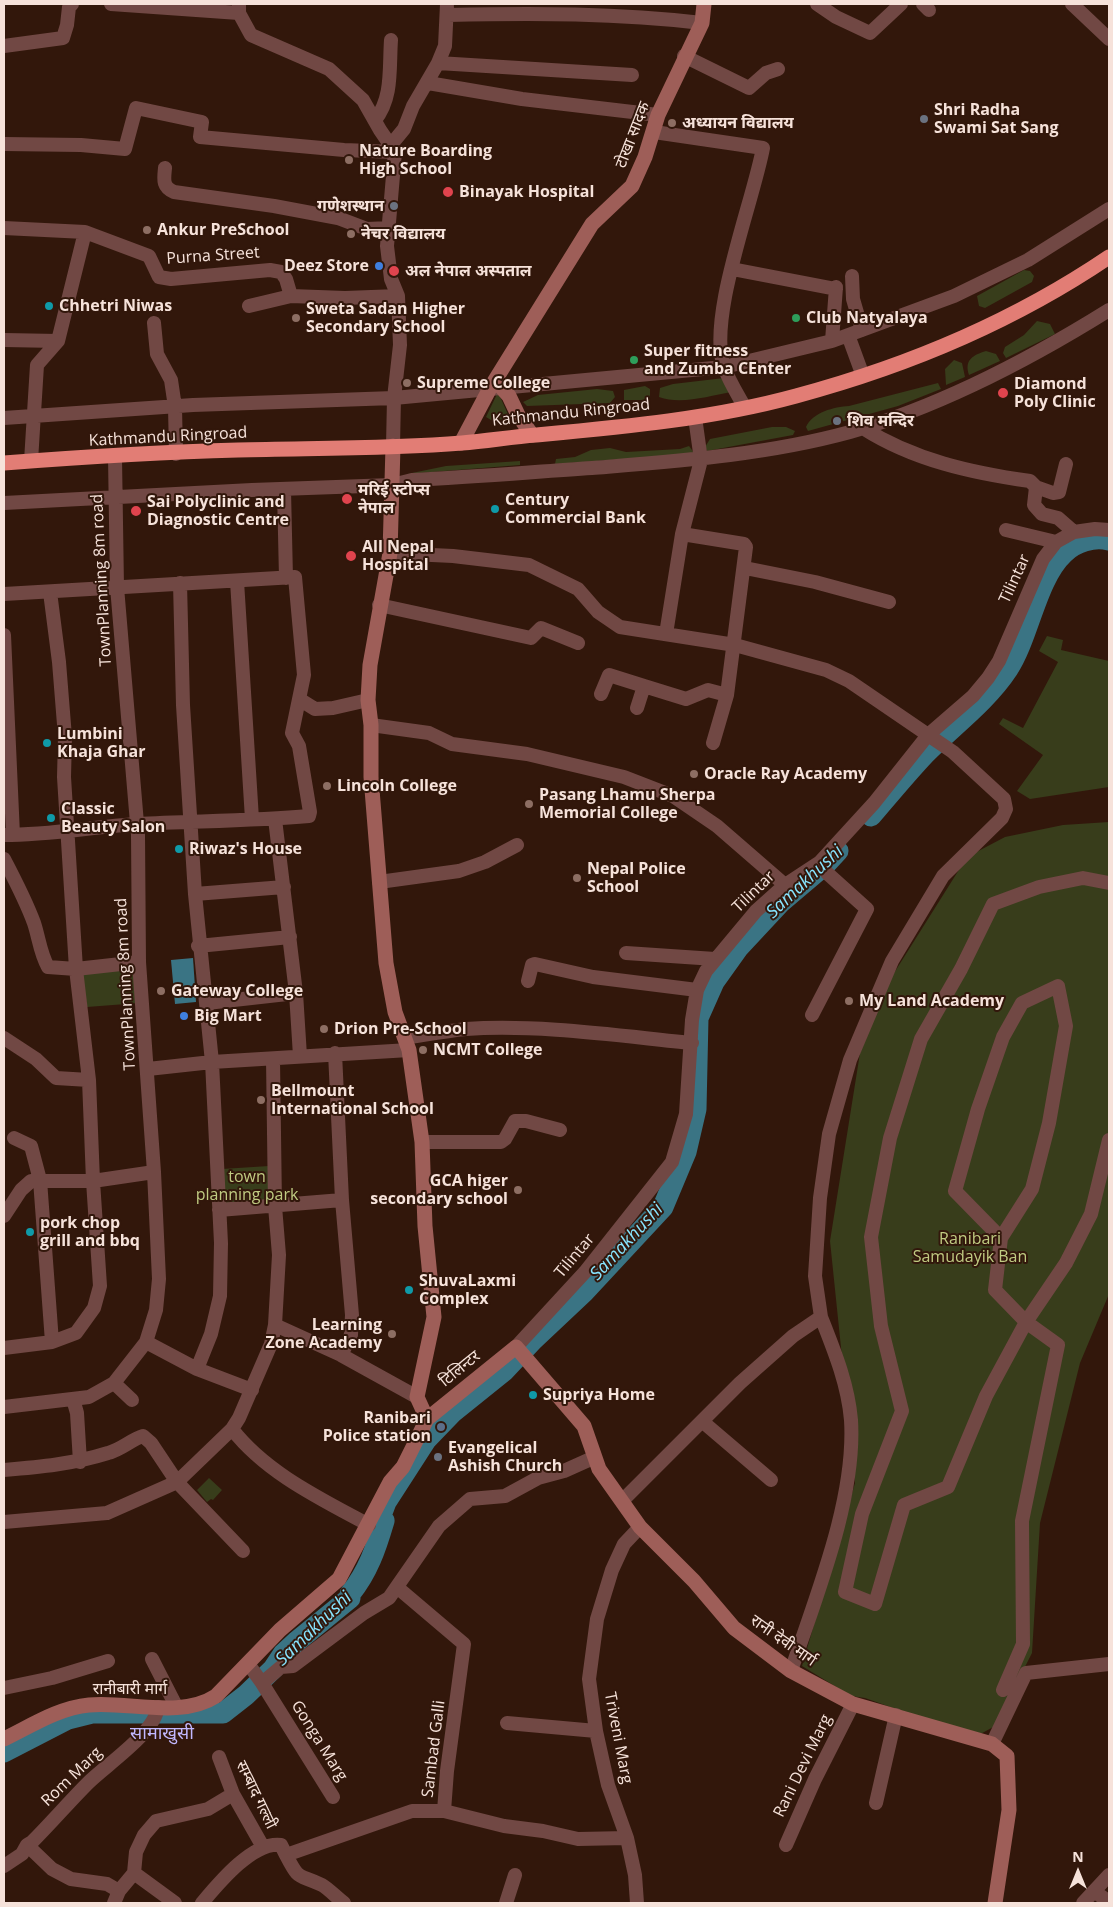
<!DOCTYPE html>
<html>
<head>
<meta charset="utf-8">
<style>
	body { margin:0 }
	#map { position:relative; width:1113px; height:1907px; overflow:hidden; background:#32170b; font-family:"Open Sans",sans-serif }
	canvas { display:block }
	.frame { position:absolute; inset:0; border:5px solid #f6e2da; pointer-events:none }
	.north { position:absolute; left:1053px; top:1847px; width:50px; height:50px; -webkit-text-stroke:4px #32170b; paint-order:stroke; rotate:0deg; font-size:14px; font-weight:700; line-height:20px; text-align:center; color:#f6e2da }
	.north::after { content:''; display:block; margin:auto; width:18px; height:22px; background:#f6e2da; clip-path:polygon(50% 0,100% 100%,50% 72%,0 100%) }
</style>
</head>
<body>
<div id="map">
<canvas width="1113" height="1907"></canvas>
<div class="frame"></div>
<div class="north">N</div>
</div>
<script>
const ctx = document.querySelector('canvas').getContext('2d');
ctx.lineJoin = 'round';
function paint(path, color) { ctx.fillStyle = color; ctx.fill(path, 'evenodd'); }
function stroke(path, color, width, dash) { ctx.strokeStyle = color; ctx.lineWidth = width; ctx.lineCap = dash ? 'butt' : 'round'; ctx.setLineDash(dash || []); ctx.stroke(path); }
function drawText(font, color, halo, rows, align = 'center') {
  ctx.font = font + ' "Open Sans","Noto Sans Devanagari",sans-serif'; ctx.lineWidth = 4; ctx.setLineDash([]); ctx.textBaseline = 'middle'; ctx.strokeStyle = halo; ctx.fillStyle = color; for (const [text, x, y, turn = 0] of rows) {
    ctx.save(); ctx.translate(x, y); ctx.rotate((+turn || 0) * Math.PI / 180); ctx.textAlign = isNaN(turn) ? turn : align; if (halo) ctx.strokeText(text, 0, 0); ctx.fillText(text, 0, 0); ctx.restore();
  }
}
paint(new Path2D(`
	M1024 270 1030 271 1034 276 1032 282 985 308 979 306 977 296Z
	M1037 321 1050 324 1055 334 1006 358 1003 353 1005 347 1024 335Z
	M986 351 996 354 1000 361 969 375C964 360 973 355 986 351Z
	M954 360 962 363 965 377 946 385 945 369Z
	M724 378 731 392C709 396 681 405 659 397L660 388 673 384Z
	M938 383 941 389 898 406 808 431 806 427C813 412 834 407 849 406Z
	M645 386 650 389V395L648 400H624V390Z
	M597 389 613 391 615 397 610 403 527 406 523 402 538 395Z
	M498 392 510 419 491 420 486 417Z
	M772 427H786L795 431 793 435 707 451 705 447 710 439Z
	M689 446 695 454 555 464 556 459 575 457 591 450 610 448 626 452 680 449Z
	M520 461V465L407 474 446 466Z
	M1047 636 1063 640 1061 650 1109 661V787L1030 799 1017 791 1043 755 999 724 1003 718 1023 728 1058 662 1039 651Z
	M1109 822V1294L1080 1363 1040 1523 1032 1653 995 1726 975 1737 865 1698 851 1696 802 1666 855 1483 830 1241 860 1053 889 981 967 857 1005 837 1063 825Z
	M133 968 139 1003 87 1007 82 973Z
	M269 1166 271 1204 224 1206 222 1169Z
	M209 1478 222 1490 213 1500 211 1499 207 1502 197 1490Z`), '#383d1b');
paint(new Path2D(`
	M193 958 196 1002 175 1004 171 960Z`), '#3a7484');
stroke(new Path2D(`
	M871 816C889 795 907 773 926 753 953 726 987 701 1008 669 1029 637 1036 579 1064 553 1075 542 1094 536 1109 540
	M4 1752 68 1719 92 1713H223L246 1695 273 1669 283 1654 296 1642 350 1598V1594C368 1572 376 1548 384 1521L380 1518 386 1502 426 1440 453 1412 504 1371 533 1340 584 1292 663 1207 686 1152 696 1109 698 1018 714 982 739 947 780 903 826 864 838 851`), '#3a7484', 21);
stroke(new Path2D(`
	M111 4 239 13
	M239 4V13L251 35 329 69 363 100 380 130 395 152 387 246 391 279 398 296 400 345 394 398 393 446
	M817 4 836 17 870 33 901 4
	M923 4 929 10
	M1072 4 1109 39
	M448 15C533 13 618 13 702 23
	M4 46 63 38 67 25 69 7 72 4
	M684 56 749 88 766 73 778 69
	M438 63 632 75
	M428 83 522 99 658 115
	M375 120C393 98 389 68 391 40
	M654 132 763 148C753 202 707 318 724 367 729 381 738 395 745 408
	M4 144 81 145 125 149 136 108 202 122 200 137 344 150 395 152
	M390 146 404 129 413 106 438 63 445 46 447 4
	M165 168C164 179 162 187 174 192L274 206 338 218 367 229 389 228
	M4 228 85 232
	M732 269 836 289
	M852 276 853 299 862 330
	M249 306 291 296
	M154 323 157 354 171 380 175 407 176 454
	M848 335 863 376
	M4 340 58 341
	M58 341 85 232 149 256 159 277 171 279 270 270 281 272 286 279 291 296 345 298 398 296
	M832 341 836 287
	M4 418 193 405 394 398 724 367 832 341 954 296 1028 260 1109 209
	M863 428C913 460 972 473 1030 481L1036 487 1034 505 1042 514 1058 518 1074 532
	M31 461 37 365 58 341
	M1036 487 1053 493 1059 492 1066 464
	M284 490 286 578
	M4 503 252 490 392 485 412 480C472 477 532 472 592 468 678 461 766 455 850 432 938 407 1032 358 1109 310
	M1006 530 1056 542
	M390 553 453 556 529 565 578 589 598 612 620 627 735 645 826 670 849 681 953 752 1004 799 1006 809 1002 818 943 876 892 961 850 1060 829 1134 820 1198 815 1276 821 1317 793 1336 740 1383 623 1500
	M745 568 815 582 889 602
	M237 581 252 819
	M180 583 183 705 195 894 212 1062 221 1243 220 1296 211 1334 197 1369
	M4 594 295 577 304 675 292 733 299 746 310 812 309 816C252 821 194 821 137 824 92 827 49 835 4 835
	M379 605 531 638 541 628 578 643
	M666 634 682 534 701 460 695 417
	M4 635 13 835
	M601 694 609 675 644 686
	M299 699 315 709 333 708 368 700
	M637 708 644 686 686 699 708 690 727 695 746 547 744 544 682 534
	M371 725 429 733 452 744 527 754 624 777 673 796 717 826 785 885
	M713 743 727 695
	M275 819 296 993 300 1056
	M4 859C15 880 26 901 34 923 39 938 40 953 48 967L76 969 139 962
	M379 882 459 871 485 862 517 845
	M1109 883 1083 878 1039 887 993 904 961 969 921 1039 890 1138 871 1237 881 1326 902 1411 862 1514 845 1592 875 1604 904 1505 948 1487 986 1396 1026 1322 1066 1263 1091 1214 1109 1140
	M195 894 284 887
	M198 946 290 937
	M626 953 715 959
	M528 981 532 965 535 964 593 977 697 990
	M207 1003 296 993
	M812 1015 867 909 827 873 820 862
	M4 1038 36 1059 56 1078 89 1080
	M405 1038C425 1035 445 1031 466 1029 538 1024 620 1036 692 1043
	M335 1053 342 1200 352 1315 351 1335 341 1355
	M148 1069 212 1062 409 1050
	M14 1138 31 1146 40 1180 52 1342
	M422 1142H501L505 1139 515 1121H526L560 1130
	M219 1210 342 1200
	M4 1216 21 1190 31 1181H93L154 1172
	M1001 1238 955 1191 978 1109 1003 1037 1022 1003 1058 986 1066 1026 1049 1123 1032 1189 1001 1238 995 1290 1026 1322 1058 1345 1022 1521 1023 1644 1003 1690
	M275 1325 341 1355 417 1397
	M146 1342 197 1369 252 1390
	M516 1347 585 1272 672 1162 686 1114 692 1020 697 990 706 971 756 911 785 885 820 862 874 803 928 735 973 696 988 678 999 661 1043 559 1056 542 1074 532 1095 529 1109 530
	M4 1348 52 1342 76 1333 94 1308 100 1286 93 1181 89 1080 76 969 64 777 65 737 59 662 50 592
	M114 1383 132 1400
	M73 1399 77 1413 80 1462
	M4 1407 89 1397 114 1383 146 1342 156 1310 159 1279 154 1172 139 962 138 835 117 587 115 457
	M703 1422 771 1480
	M232 1429C266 1473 321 1499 369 1525
	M4 1470C40 1467 73 1464 108 1453 121 1450 132 1439 143 1436L151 1443 177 1482 243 1551
	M4 1522 107 1513 177 1482 232 1429 239 1418 271 1344 275 1325 279 1255 275 1206 273 1059
	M152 1659 176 1706
	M249 1665 262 1683 333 1797
	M791 1671C816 1596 856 1499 851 1420 848 1384 834 1350 821 1317
	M262 1683 281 1667 293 1666 364 1613 389 1598 439 1526 470 1499 505 1496 538 1478 564 1471 593 1458
	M4 1688 52 1678 108 1661
	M507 1723 596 1731
	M992 1744 1026 1673 1109 1664
	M219 1757 233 1794 263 1847
	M876 1803 896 1715
	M444 1811 504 1826 543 1831 578 1839 627 1838
	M27 1845 52 1869 71 1879 107 1884 119 1891
	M786 1845 815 1779 853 1704
	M286 1855C300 1882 297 1873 322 1885 329 1889 337 1898 344 1903
	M4 1866 22 1854 27 1845 32 1842C51 1823 69 1802 88 1783 106 1765 155 1733 158 1707
	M134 1873 175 1903
	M1094 1891 1109 1902
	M114 1903 119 1891 134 1873 136 1852 144 1835 156 1821 208 1809 233 1794
	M202 1903C218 1884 253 1841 281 1845L286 1855 412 1811H444L447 1771 464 1644 398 1588
	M506 1903 515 1875
	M637 1903 635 1875 627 1838 608 1785 596 1731 589 1679 597 1619 612 1570 624 1544 640 1527
	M1083 1903 1109 1875`), '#714844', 14);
stroke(new Path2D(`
	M496 381 509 396 518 415 532 435
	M461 443 489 390 592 224 632 186 645 157 658 115 702 23 704 4
	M393 446 390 553 370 665 368 700 371 725V777L386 963 395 1012 409 1050 422 1142 425 1226 434 1317 417 1397 427 1419
	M4 1739C31 1726 58 1708 89 1705 128 1701 181 1719 216 1696L280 1630 339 1579 390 1482 403 1467 427 1419 516 1347 584 1426 599 1469 640 1527 694 1581 734 1628 791 1671 853 1704 992 1744 1007 1756 1009 1810 995 1903`), '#9e5e58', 15);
stroke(new Path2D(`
	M4 463C82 457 160 452 238 450 313 448 388 449 462 443 487 441 511 437 536 435 623 427 712 419 796 396 908 366 1013 322 1109 257`), '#e27d75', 15);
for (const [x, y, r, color] of [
	[924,119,5,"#6b7280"],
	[672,123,5,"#8d6e63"],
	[349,160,5,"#8d6e63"],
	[448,192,6,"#e0444e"],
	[394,206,5,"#6b7280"],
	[147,230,5,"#8d6e63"],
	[351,234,5,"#8d6e63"],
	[379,266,5,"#3f7fe0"],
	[394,271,6,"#e0444e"],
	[49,306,5,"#0f9aa8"],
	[296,318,5,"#8d6e63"],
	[796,318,5,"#2e9e5b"],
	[634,360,5,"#2e9e5b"],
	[407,383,5,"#8d6e63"],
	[1003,393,6,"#e0444e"],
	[837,421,5,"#6b7280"],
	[347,499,6,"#e0444e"],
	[495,509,5,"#0f9aa8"],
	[136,511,6,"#e0444e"],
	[351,556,6,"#e0444e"],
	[47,743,5,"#0f9aa8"],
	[694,774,5,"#8d6e63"],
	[327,786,5,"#8d6e63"],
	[529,804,5,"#8d6e63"],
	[51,818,5,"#0f9aa8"],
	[179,849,5,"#0f9aa8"],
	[577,878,5,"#8d6e63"],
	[161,991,5,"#8d6e63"],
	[849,1001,5,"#8d6e63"],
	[184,1016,5,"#3f7fe0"],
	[324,1029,5,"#8d6e63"],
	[423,1050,5,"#8d6e63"],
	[261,1100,5,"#8d6e63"],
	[518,1190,5,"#8d6e63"],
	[30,1232,5,"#0f9aa8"],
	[409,1290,5,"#0f9aa8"],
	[392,1334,5,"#8d6e63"],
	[533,1395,5,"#0f9aa8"],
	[441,1427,5,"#5c6f8a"],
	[438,1457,5,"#6b7280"]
]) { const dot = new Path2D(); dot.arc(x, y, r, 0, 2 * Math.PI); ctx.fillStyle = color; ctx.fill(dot); stroke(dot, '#32170b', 2); }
drawText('bold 16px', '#f6e2da', '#32170b', [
	["Shri Radha",934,110],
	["Swami Sat Sang",934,128],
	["अध्यायन विद्यालय",682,123],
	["Nature Boarding",359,151],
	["High School",359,169],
	["Binayak Hospital",459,192],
	["गणेशस्थान",384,206,"right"],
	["Ankur PreSchool",157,230],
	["नेचर विद्यालय",361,234],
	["Deez Store",369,266,"right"],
	["अल नेपाल अस्पताल",405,271],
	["Chhetri Niwas",59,306],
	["Sweta Sadan Higher",306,309],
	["Secondary School",306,327],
	["Club Natyalaya",806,318],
	["Super fitness",644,351],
	["and Zumba CEnter",644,369],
	["Supreme College",417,383],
	["Diamond",1014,384],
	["Poly Clinic",1014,402],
	["शिव मन्दिर",847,421],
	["मरिई स्टोप्स",358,490],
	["नेपाल",358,508],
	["Century",505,500],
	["Commercial Bank",505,518],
	["Sai Polyclinic and",147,502],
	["Diagnostic Centre",147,520],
	["All Nepal",362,547],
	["Hospital",362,565],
	["Lumbini",57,734],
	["Khaja Ghar",57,752],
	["Oracle Ray Academy",704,774],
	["Lincoln College",337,786],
	["Pasang Lhamu Sherpa",539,795],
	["Memorial College",539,813],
	["Classic",61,809],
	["Beauty Salon",61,827],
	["Riwaz's House",189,849],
	["Nepal Police",587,869],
	["School",587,887],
	["Gateway College",171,991],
	["My Land Academy",859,1001],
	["Big Mart",194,1016],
	["Drion Pre-School",334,1029],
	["NCMT College",433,1050],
	["Bellmount",271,1091],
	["International School",271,1109],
	["GCA higer",508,1181,"right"],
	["secondary school",508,1199,"right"],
	["pork chop",40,1223],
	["grill and bbq",40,1241],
	["ShuvaLaxmi",419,1281],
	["Complex",419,1299],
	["Learning",382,1325,"right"],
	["Zone Academy",382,1343,"right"],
	["Supriya Home",543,1395],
	["Ranibari",431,1418,"right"],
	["Police station",431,1436,"right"],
	["Evangelical",448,1448],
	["Ashish Church",448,1466]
], 'left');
drawText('16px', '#f6e2da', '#32170b', [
	["टोखा सादक",633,135,-69],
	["Purna Street",213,256,-4],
	["Kathmandu Ringroad",571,413,-6],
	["Kathmandu Ringroad",168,437,-3],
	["Tilintar",1015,579,-65],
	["TownPlanning 8m road",102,580,-93],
	["Tilintar",754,892,-44],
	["TownPlanning 8m road",126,984,-93],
	["Tilintar",575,1256,-50],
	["टिलिन्टर",460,1369,-39],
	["रानी देवी मार्ग",783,1641,35],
	["रानीबारी मार्ग",130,1689],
	["Triveni Marg",618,1738,79],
	["Gonga Marg",319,1741,58],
	["Sambad Galli",434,1749,-83],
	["Rani Devi Marg",803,1766,-64],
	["Rom Marg",72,1777,-44],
	["सम्बाद गल्ली",256,1795,64]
]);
drawText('16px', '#c0cb82', '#32170b', [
	["town",247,1177],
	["planning park",247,1195],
	["Ranibari",970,1239],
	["Samudayik Ban",970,1257]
]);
drawText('italic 18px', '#87e4fe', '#32170b', [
	["Samakhushi",805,882,-43],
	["Samakhushi",627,1242,-47],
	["Samakhushi",314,1629,-44]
]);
drawText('18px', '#c2b8ff', '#32170b', [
	["सामाखुसी",162,1734]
]);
</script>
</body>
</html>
